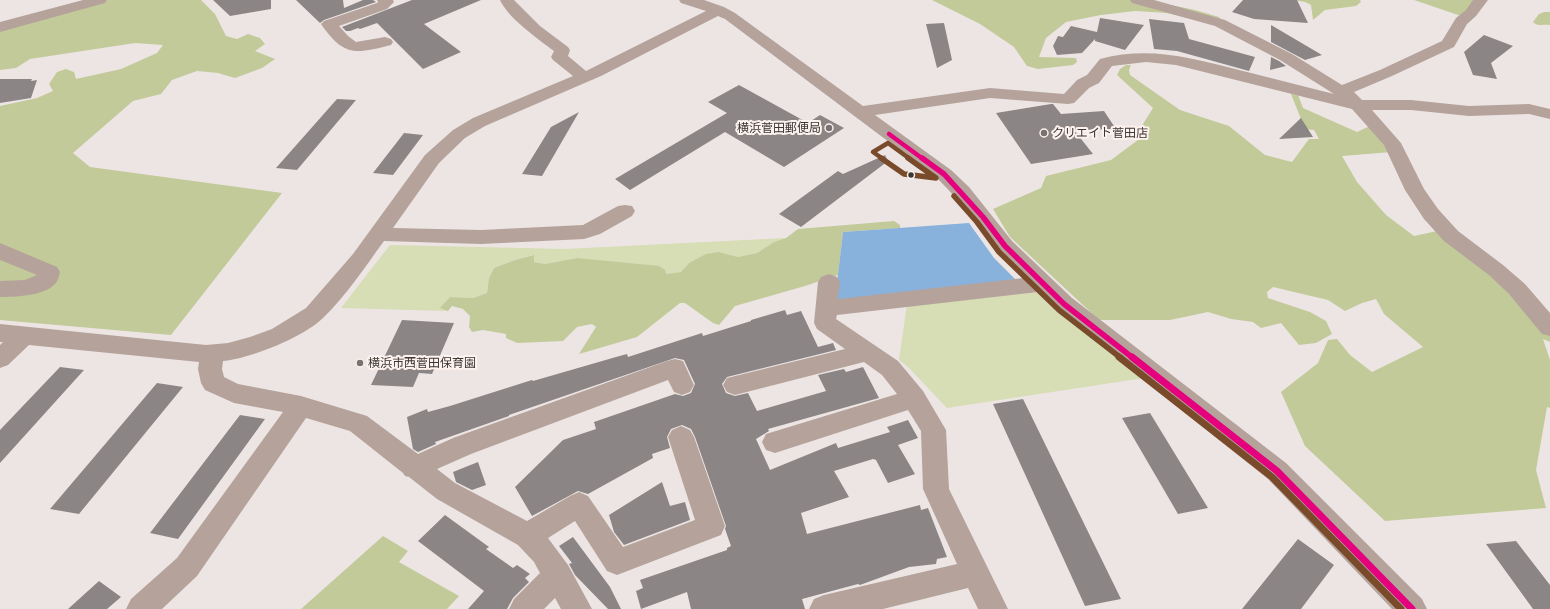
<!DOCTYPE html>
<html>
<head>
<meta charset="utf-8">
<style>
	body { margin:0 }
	canvas { display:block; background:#ece5e4 }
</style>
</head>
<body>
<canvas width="1550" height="609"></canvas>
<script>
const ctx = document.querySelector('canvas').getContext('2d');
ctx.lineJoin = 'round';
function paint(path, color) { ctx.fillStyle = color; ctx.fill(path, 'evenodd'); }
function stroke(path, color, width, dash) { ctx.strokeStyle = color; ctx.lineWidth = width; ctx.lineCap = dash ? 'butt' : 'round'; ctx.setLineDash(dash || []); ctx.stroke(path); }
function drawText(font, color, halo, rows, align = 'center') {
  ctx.font = font + ' Commissioner,"Noto Sans JP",sans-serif'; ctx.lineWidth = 4; ctx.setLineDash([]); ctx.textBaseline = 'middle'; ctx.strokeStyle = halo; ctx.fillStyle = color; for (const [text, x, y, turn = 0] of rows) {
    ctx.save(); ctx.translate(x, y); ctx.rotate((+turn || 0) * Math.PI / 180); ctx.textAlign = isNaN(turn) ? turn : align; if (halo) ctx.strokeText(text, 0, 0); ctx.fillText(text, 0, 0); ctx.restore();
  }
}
paint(new Path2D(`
	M786 238 774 242 757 253 738 257 719 252 689 263 681 272 666 274 577 258 545 264 534 262 533 255 515 260 494 268 489 278 487 293 473 298 450 297 441 308 448 311 341 308 390 245 565 249Z
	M1040 292 1144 378 947 408 908 367 899 360 907 304Z`), '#d7ddb4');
paint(new Path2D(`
	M108 0H201L215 14 226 36 237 39 248 34 260 38 265 44 255 51 275 59 262 68 235 78 218 73 197 71 172 80 161 94 133 101 73 153 90 167 282 193 171 335 0 320V106L37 98 53 91 49 84 57 72 66 69 74 72 76 79 121 69 157 53 163 45 135 43 30 59 16 68 0 70V31Z
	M932 0H1147L1195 10 1219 17 1222 21 1218 25 1167 13 1135 11 1101 15 1066 22 1046 38 1039 57 1076 58 1077 62 1073 65 1038 69 1027 66 1014 47 980 24Z
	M1293 0H1360L1361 2 1356 6 1325 10 1313 20 1311 5 1305 2Z
	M1414 0H1477L1461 16Z
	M1544 12H1550V25C1543 24 1538 27 1533 22L1539 14Z
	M1126 65H1131L1129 70 1130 75 1180 110 1229 126 1265 155 1292 162 1309 139H1319L1314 130 1305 129 1291 94 1298 95 1303 108 1357 132 1370 126 1392 152 1342 156 1357 182 1386 215 1414 236 1442 230 1550 317V342L1543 339 1550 360V408L1547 407 1536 470 1546 508 1385 521 1305 446 1281 392 1318 363 1328 340 1337 339 1350 355 1372 372 1423 347 1384 314 1376 299 1362 303 1345 311 1328 300 1273 287 1267 292 1268 298 1310 312 1326 321 1332 334 1316 343 1299 345 1281 323 1261 328 1253 322 1231 319 1208 312 1170 320H1099L1010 237 993 209 1041 188 1046 176 1111 160 1146 134 1143 124 1153 108 1117 75 1120 69Z
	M894 221 900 225V228L843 232 838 275 805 286 735 306 719 325 713 323 685 303H680L637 337 579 354 596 327 592 324 577 327 563 341 517 343 506 338V334L483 330 472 332 469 327 470 316 463 309 452 306 448 311 440 308 450 297 473 298 487 293 489 278 494 268 515 260 534 255V262L545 264 577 258 659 266 665 270 666 274 681 272 689 263 706 254 719 252 738 257 757 253 774 242 786 238 798 229Z
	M383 536 408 551 399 562 459 596 447 609H301Z`), '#c3ca9a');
paint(new Path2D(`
	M969 223 994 258 1017 281 835 300 843 232Z`), '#88b1dc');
paint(new Path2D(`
	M213 0H271V9L230 16Z
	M296 0H343L344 8 363 0H373L376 2 324 20 320 23Z
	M412 0H481L424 24 461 52 423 69 377 23 360 29 358 28 350 31H346L342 27Z
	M1243 0H1297L1308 23 1254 19 1232 12Z
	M1100 18 1144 25 1125 50 1095 41V39L1082 53 1057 55 1053 46 1058 36 1063 37 1071 26 1097 32Z
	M1149 19 1184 23 1189 39 1255 57 1249 71 1177 51 1154 49Z
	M944 23 952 60 937 68 926 24Z
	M1271 25 1322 55 1305 60 1271 42Z
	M1484 35 1513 46 1491 63 1497 79 1473 75 1464 52Z
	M1271 57 1279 61 1286 66 1270 70Z
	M0 79H32L31 81 37 80 31 98 0 103Z
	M739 85 808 123 820 115 844 128 784 167 725 132 630 190 615 179 727 113 708 102Z
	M337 99 356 100 297 170 276 168Z
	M1051 104H1053L1061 114 1104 111 1116 129 1074 130 1093 154 1031 164 996 113Z
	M579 112 542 176 522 174 551 127Z
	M1301 118 1313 137 1279 139Z
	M404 133 423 135 393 175 373 173Z
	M885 155 888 161 801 227 779 214 838 171 843 174Z
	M785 310 787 315 801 311 818 347 833 343 836 350 727 377 722 384 726 393 735 396 748 393 757 411 826 391 818 375 844 369 846 372 863 367 879 398 768 429 769 431 756 439 770 470 836 443 838 448 890 432 887 427 908 420 918 438 898 445 915 474 888 483 876 460 873 459 834 471 849 497 801 513 807 534 920 505 921 510 928 508 947 557 937 559 936 564 909 567 860 585 858 584 802 599 805 609H691L687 592 641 609 636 591 643 588 640 580 727 550V548L731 546 725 529 726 526 695 437 691 429 682 425 671 429 667 437 670 448 652 454 653 458 588 494 578 491 532 516 515 487 563 440 596 429 594 422 675 394 683 396 691 393 695 384 684 360 675 358 509 415V416L435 442 436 444 418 452 413 449 407 417 427 409 428 412 450 406 532 380 533 381 616 357 627 354 628 357 702 333 703 336 751 321V320Z
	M402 320 454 323 432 374 419 373 413 387 371 385Z
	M60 367 84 370 0 463V430Z
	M157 383 183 387 79 514 50 509Z
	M1023 399 1121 599 1085 606 993 404Z
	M1150 413 1208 508 1178 514 1122 418Z
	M240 415 265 419 178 539 150 533Z
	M478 462 486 485 472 490 456 482 453 472Z
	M662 482 670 506 685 502 690 520 624 545 614 532 609 515Z
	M445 515 489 547 486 549 513 568 517 565 530 574 525 578 529 582 513 598 507 609H468L484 591 418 541Z
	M573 537 610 587 621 609H608L575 575 569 564 572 563 559 546Z
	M1298 539 1334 565 1301 609H1242Z
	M1516 541 1550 585V609H1533L1486 544Z
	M99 581 121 597 107 609H68Z`), '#8b8685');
paint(new Path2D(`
	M83 0H107L105 3 0 32V22Z
	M377 0H393L394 2 387 9 339 26 348 36 356 42 385 37 391 39 393 42 391 45C355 54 344 57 321 24L324 21 377 3 378 2Z
	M500 0H514L540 26 568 47 570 50 568 56 586 71 706 11 681 3 679 0H704L724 7 735 13 863 106 990 88 1064 94 1077 80 1087 75 1100 59C1150 46 1190 58 1239 70 1271 78 1302 86 1334 94L1280 60 1215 26 1132 3 1130 0H1154L1225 20 1292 54 1342 85 1380 70 1442 41 1456 18 1466 10 1473 0H1488L1476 16 1467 24 1454 47 1392 76 1354 92 1362 100H1411L1469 106 1529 104 1550 109V119L1529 114 1469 116 1411 110H1372L1401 143 1424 189 1438 209 1458 231 1503 265 1525 284 1550 313V336L1542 334 1509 294 1489 275 1444 241 1424 219 1405 190 1384 145 1352 109 1176 65 1146 62 1112 66 1099 83 1089 88 1074 103 1068 104 990 98 875 115 951 170 969 187 1012 241 1072 298 1286 463 1422 599 1427 609H1392L1268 479 1056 310 1038 292 837 315 836 319 898 361 923 391 946 430 949 489 1008 609H978L968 588 883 609H809L814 599 824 595 957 564 923 489 921 431 908 410 775 453 766 450 762 442 766 434 897 394 882 375 864 362 735 395 727 392 723 385 727 378 845 349 817 329 814 323 818 282 821 277 829 274 837 277 840 282 838 299 1024 278C992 248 969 209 937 178L725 19 718 16 601 76 485 126 465 138 439 163 393 228 481 230 583 225 618 206 625 205 632 206 635 211 632 216 600 234 584 239 481 244 384 241C365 267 346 296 323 318 304 337 249 359 223 361L222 369 224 377 238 384 301 396 367 416 418 454 453 438 667 361 675 359 683 361 694 385 690 392 682 395 674 392 668 380 471 454 437 469 455 483 527 521 570 496 579 492 588 496 623 547 695 520 668 437 672 430 681 426 690 430 694 437 725 526 721 535 617 575 607 571 575 521 548 538 568 565 592 609H561L555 598 544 609H509L514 599 540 573 534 562 518 545 437 499 409 477 405 476 403 473 350 431 306 418 197 576 162 609H126L131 599 177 558 283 412 234 403 205 390 201 383 198 369 199 362 29 345 8 365 0 368V345L3 342H0V324L206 345 228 343 250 337 272 329 306 308 353 254 425 155 453 130 473 118 573 76 553 60 551 57 554 51C538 39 508 18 500 0Z
	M0 243 57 267 60 272C59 276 58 281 55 284 44 296 15 297 0 297V281L25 280 37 275 0 260Z`), '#b5a39b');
stroke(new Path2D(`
	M889 134 923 159`), '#e5007d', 4.5);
stroke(new Path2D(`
	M922 158 944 174 983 217 1005 246 1064 304 1133 358`), '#e5007d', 5.5);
stroke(new Path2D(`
	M1132 357 1277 471 1412 609`), '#e5007d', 7);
stroke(new Path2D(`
	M883 159 873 152 888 143 910 159`), '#7a4b2a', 4.5);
stroke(new Path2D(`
	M881 158 904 174 936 178 908 158
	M954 196 977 222 999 252 1059 310 1121 358`), '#7a4b2a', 5.5);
stroke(new Path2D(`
	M1119 357 1272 477 1401 609`), '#7a4b2a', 7);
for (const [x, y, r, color] of [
	[829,128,4,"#787372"],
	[1044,133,4,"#787372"],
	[911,175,3.5,"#3a3634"],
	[360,363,4,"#787372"]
]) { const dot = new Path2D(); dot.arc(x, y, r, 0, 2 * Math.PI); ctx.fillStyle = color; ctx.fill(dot); stroke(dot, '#fdf2ed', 1.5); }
drawText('12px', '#3a3634', '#fdf2ed', [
	["横浜菅田郵便局",821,128,"right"],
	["クリエイト菅田店",1052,133],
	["横浜市西菅田保育園",368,363]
], 'left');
</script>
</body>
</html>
